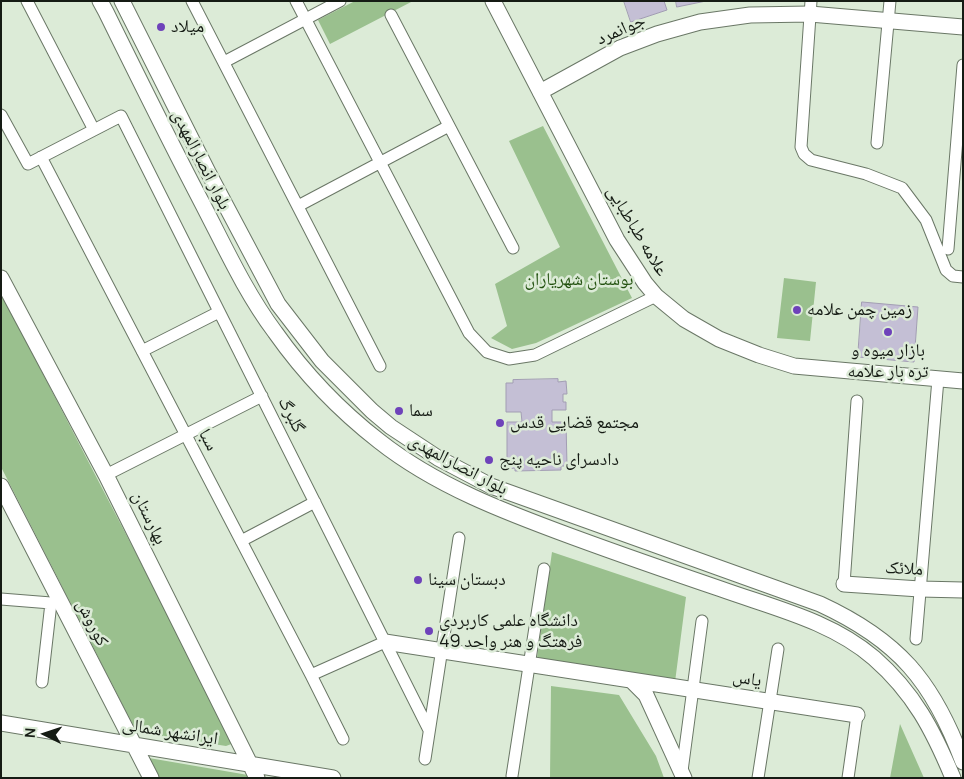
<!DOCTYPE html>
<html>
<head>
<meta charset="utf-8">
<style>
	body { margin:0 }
	#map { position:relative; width:964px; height:779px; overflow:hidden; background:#dcebd7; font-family:Manrope,sans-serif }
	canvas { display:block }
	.frame { position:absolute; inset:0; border:2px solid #151b14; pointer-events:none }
	.north { position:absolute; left:20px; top:709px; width:50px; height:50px; -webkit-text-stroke:4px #dcebd7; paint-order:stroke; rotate:274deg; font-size:14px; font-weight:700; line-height:20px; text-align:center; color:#151b14 }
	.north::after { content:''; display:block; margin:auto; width:18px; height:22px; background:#151b14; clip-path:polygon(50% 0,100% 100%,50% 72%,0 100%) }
</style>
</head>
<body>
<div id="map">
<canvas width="964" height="779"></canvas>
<div class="frame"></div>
<div class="north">N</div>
</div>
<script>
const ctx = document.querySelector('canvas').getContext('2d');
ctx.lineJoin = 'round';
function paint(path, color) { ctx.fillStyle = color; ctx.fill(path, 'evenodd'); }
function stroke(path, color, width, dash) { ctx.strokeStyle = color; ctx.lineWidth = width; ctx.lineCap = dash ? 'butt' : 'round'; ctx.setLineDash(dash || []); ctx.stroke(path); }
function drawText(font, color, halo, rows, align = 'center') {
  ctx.font = font + ' Manrope,"Noto Naskh Arabic",sans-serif'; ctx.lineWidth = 5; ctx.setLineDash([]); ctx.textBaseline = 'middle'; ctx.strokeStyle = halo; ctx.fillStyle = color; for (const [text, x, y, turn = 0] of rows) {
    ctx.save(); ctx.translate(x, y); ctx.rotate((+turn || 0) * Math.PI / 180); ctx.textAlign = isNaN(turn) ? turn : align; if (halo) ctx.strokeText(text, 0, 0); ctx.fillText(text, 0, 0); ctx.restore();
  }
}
paint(new Path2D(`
	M355 1H413L330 44 318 20Z
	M543 126 632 298 536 343 512 349 491 338 507 326 495 284 560 247 509 141Z
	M784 278 816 282 810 341 777 338Z
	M1 294 28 345 234 743 226 746 148 734 135 729 1 467Z
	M552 552 686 597 675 682 537 658Z
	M551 686 619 695 656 756 664 778H550Z
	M900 724 924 778H890Z
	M149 758 248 775 250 778H159Z`), '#9ac08e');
const building = new Path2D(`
	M624 1H664L667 10 631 22Z
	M676 1H706L677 7Z
	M862 302 918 307 914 362 858 357Z
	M558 379V382L566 381 567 394H563V402H566V410H552V422H566L567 466H561V470L515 471V468L507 469V422H522L521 412H506V383H513V380Z`);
paint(building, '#c4bfd5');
stroke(building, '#a29db3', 1);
const street = new Path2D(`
	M27 1 94 130
	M192 1 380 366
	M296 1 469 333 487 352 509 359 535 355 656 296
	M811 1 801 147 804 154 811 160 866 174 902 188 926 220 946 270 953 276 963 277
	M391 15 513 248
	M224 62 340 1
	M1 115 28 164 121 116 429 730
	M877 143 890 1
	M41 157 311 675 343 739
	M298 206 449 126
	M948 249 963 65
	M142 351 219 312
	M106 475 262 396
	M241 541 315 502
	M844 584 857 401
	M1 599 51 603 42 682
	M916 639 938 379
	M311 675 385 642
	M425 759 459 538
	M682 771 702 621
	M512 776 544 569
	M758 778 778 649
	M848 778 857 715`);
const secondary = new Path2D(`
	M100 1 106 12C137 75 168 138 201 201 224 245 245 292 275 332 304 373 339 410 379 441 436 486 505 512 573 537 622 555 671 572 721 589 774 608 831 621 874 658 914 693 933 730 953 778
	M122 1 208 172 278 304 322 361 372 411 391 427 438 458 491 486 820 604C898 640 933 681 963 762
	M493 1 617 240 645 283 656 296 684 319 719 339 759 355 794 366 963 381
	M540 92 620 48 657 34 700 22 750 15 810 14 963 27
	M1 278 106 475 257 778
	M1 486 151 778
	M844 584 920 589 963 590
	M385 642 857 715
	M631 680 646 695 684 778
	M1 723 333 778`);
stroke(street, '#6a7766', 13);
stroke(secondary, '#6a7766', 17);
stroke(street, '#fff', 11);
stroke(secondary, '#fff', 15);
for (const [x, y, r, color] of [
	[161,27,5,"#6e42ba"],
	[797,310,5,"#6e42ba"],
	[888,332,5,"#6e42ba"],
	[399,411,5,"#6e42ba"],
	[500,423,5,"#6e42ba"],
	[489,460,5,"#6e42ba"],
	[418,580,5,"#6e42ba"],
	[429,631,5,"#6e42ba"]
]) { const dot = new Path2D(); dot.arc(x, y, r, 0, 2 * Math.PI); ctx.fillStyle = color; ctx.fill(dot); stroke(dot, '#dcebd7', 2); }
drawText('18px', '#151b14', '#dcebd7', [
	["میلاد",171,27],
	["زمین چمن علامه",807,310],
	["بازار میوه و",888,351,"center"],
	["تره بار علامه",888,372,"center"],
	["سما",409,411],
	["مجتمع قضایی قدس",510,423],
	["دادسرای ناحیه پنج",499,460],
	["دبستان سینا",428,580],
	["دانشگاه علمی کاربردی",439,621],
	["فرهتگ و هنر واحد 49",439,642]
], 'left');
drawText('18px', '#151b14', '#dcebd7', [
	["جوانمرد",621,30,-23],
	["بلوار انصارالمهدی",201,160,63],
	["علامه طباطبایی",637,231,59],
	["گلبرگ",291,415,63],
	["سبا",208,440,62],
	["بلوار انصارالمهدی",458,465,28],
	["بهارستان",149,518,64],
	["ملائک",904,569,3],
	["کوروش",92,623,63],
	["یاس",747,679,9],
	["ایرانشهر شمالی",170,732,9]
]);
drawText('18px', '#235210', '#dcebd7', [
	["بوستان شهریاران",579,280]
]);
</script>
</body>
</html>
